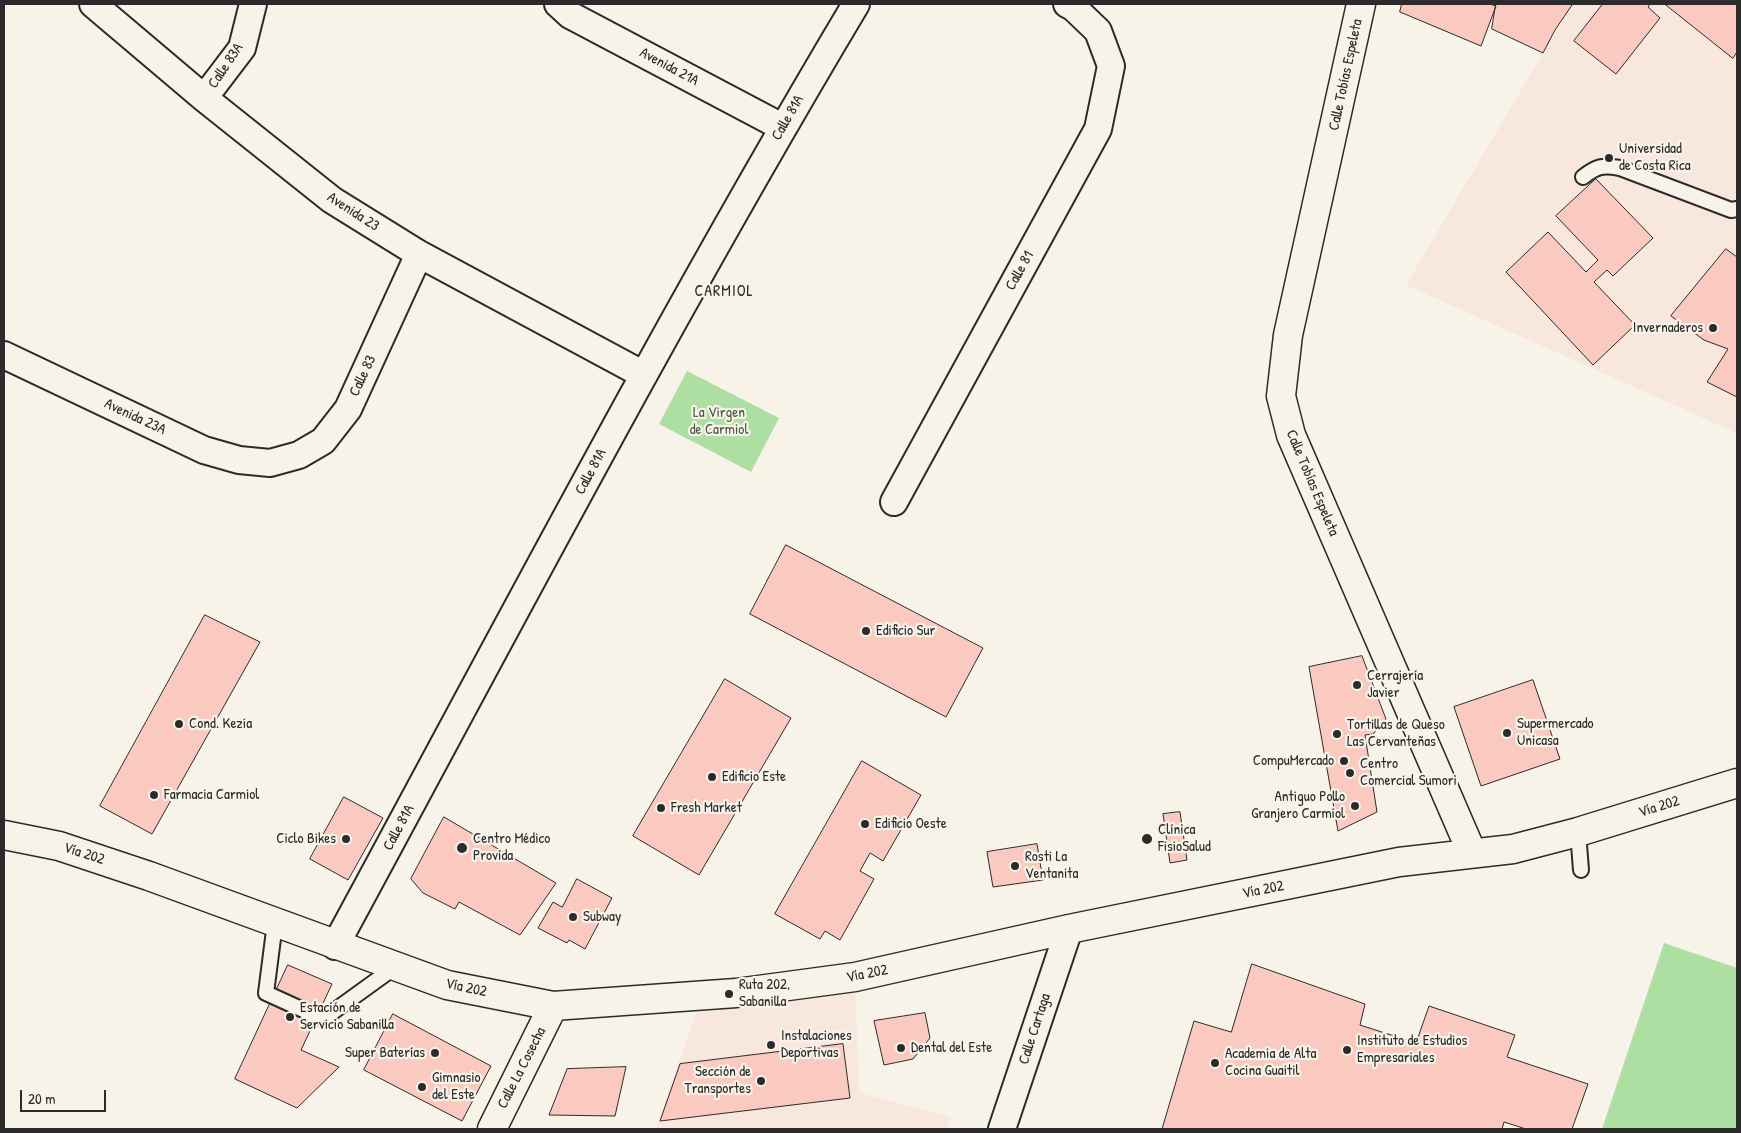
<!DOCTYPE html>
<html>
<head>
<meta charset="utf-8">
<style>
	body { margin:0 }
	#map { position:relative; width:1741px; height:1133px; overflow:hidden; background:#f7f3e8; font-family:"Patrick Hand",sans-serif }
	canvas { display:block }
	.frame { position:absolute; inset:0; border:5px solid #2b2b2b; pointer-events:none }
	.scale { position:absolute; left:20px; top:1090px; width:86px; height:22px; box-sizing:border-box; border:2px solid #2b2b2b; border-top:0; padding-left:6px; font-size:15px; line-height:18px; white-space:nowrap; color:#2b2b2b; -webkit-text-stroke:4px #f7f3e8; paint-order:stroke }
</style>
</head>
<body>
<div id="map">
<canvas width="1741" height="1133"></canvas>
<div class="frame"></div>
<div class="scale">20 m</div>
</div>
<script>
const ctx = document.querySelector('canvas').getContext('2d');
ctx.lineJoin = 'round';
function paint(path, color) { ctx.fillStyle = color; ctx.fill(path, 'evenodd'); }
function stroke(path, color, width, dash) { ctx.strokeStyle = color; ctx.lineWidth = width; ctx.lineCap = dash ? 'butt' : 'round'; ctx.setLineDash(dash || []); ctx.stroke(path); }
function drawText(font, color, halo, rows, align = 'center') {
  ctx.font = font + ' "Patrick Hand",sans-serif'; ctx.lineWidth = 4.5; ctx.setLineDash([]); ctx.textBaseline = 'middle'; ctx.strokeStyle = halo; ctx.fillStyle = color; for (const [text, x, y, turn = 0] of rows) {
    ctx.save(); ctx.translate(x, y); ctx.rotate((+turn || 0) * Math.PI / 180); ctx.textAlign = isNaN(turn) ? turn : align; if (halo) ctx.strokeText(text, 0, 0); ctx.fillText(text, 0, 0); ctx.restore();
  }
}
paint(new Path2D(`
	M1572 4H1737V433L1406 285Z
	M855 977 859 1093 951 1117 947 1129H655L702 997Z`), '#f8e7dc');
paint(new Path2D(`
	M687 371 779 418 751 472 659 424Z
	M1664 943 1737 968V1129H1602Z`), '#acdfa1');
const building = new Path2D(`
	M1402 4H1490L1496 6 1481 46 1400 12Z
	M1496 4H1569L1572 5 1555 30 1543 53 1492 29Z
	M1603 4H1650L1648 7 1660 18 1616 74 1574 41Z
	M1665 4H1737V52L1733 58Z
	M1596 179 1653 238 1613 276 1607 270 1594 282 1635 325 1593 365 1506 272 1548 232 1586 272 1598 260 1556 216Z
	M1726 249 1737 257V397L1707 382 1728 349 1704 340 1671 316Z
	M786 545 983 648 946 717 750 614Z
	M205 615 260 642 152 834 100 806Z
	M1362 656 1386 719 1373 734 1365 735 1377 812 1338 831 1309 667Z
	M725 679 791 718 699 875 633 836Z
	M1533 680 1560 759 1481 786 1454 707Z
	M862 761 921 795 883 861 870 853 860 871 874 879 840 940 825 931 820 939 775 914Z
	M344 797 383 818 348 880 310 859Z
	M1180 812 1187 860 1170 863 1163 814Z
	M444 817 556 883 520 935 459 902 455 909 423 893 411 879Z
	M1037 844 1043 880 993 887 987 852Z
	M577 879 612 898 585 949 569 940 567 943 538 928 553 902 562 907Z
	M1252 964 1365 1004 1360 1025 1416 1043 1429 1006 1515 1035 1507 1057 1588 1084 1572 1129H1526L1504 1122 1502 1129H1162L1194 1021 1231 1032Z
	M288 965 332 984 301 1050 339 1067 297 1108 235 1079Z
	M925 1013 930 1038 913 1059 884 1065 874 1021Z
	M393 1014 491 1066 462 1121 364 1070Z
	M843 1044 850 1098 660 1121 680 1064Z
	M626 1067 615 1116 549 1115 567 1069Z`);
paint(building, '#facac0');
stroke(building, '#2b2b2b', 1);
const lane = new Path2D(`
	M1583 177C1597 166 1602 165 1620 168L1731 210 1737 209
	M1578 832 1581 870
	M275 923 266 993 323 1019 395 967`);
const street = new Path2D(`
	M93 4 204 98 332 200 419 254 644 375
	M558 4 570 15 782 127
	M204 98 242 48 253 4
	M4 355 204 450 239 460 270 463 299 455 323 441 348 409 419 254
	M894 502 1098 129 1111 66 1098 31 1073 7 1067 4
	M335 946C506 630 672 312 856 4
	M1002 1129 1069 929`);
const secondary = new Path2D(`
	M1361 4 1288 335 1281 396 1291 435 1472 853
	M4 835 59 846 149 876 447 985 553 1006 736 993 855 977 1069 929 1399 862 1513 849 1578 832 1737 783
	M492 1129 553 1006`);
stroke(lane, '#2b2b2b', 18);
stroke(street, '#2b2b2b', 30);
stroke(secondary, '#2b2b2b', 31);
stroke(lane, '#f7f3e8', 14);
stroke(street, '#f7f3e8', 26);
stroke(secondary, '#f7f3e8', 28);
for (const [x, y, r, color] of [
	[1609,158,5,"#2b2b2b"],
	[1713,328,5,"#2b2b2b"],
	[866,631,5,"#2b2b2b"],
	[1357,685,5,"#2b2b2b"],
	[179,724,5,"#2b2b2b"],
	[1507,733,5,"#2b2b2b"],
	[1337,734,5,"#2b2b2b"],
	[1344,761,5,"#2b2b2b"],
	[1350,773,5,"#2b2b2b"],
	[712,777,5,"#2b2b2b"],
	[154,795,5,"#2b2b2b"],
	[1355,806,5,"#2b2b2b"],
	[661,808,5,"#2b2b2b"],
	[865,824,5,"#2b2b2b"],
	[346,839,5,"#2b2b2b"],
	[1147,839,6,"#2b2b2b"],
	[462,848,6,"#2b2b2b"],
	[1015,866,5,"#2b2b2b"],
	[573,917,5,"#2b2b2b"],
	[729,994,5,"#2b2b2b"],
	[290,1017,5,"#2b2b2b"],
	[771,1045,5,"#2b2b2b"],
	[901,1048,5,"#2b2b2b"],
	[1347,1050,5,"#2b2b2b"],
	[435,1053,5,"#2b2b2b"],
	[1215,1063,5,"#2b2b2b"],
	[761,1081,5,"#2b2b2b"],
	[422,1087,5,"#2b2b2b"]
]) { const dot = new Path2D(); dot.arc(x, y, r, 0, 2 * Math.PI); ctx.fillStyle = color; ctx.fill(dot); stroke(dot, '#f7f3e8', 2); }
drawText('15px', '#2b2b2b', '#f7f3e8', [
	["Calle 83A",226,66,-56],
	["Avenida 21A",669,67,28],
	["Calle Tobías Espeleta",1346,75,-78],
	["Calle 81A",788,118,-60],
	["Avenida 23",353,212,33],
	["Calle 81",1020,271,-61],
	["Calle 83",363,376,-65],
	["Avenida 23A",135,417,25],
	["Calle 81A",591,472,-62],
	["Calle Tobías Espeleta",1312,483,67],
	["Vía 202",1659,807,-17],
	["Calle 81A",399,828,-62],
	["Vía 202",84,854,18],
	["Vía 202",1263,890,-11],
	["Vía 202",867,974,-11],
	["Vía 202",466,988,12],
	["Calle Cartaga",1035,1029,-72],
	["Calle La Cosecha",522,1068,-63]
]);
drawText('15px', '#2b2b2b', '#f7f3e8', [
	["Universidad",1619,149],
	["de Costa Rica",1619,166],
	["Invernaderos",1703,328,"right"],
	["Edificio Sur",876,631],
	["Cerrajería",1367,676],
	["Javier",1367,693],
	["Cond. Kezia",189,724],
	["Supermercado",1517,724],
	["Unicasa",1517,741],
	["Tortillas de Queso",1347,725],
	["Las Cervanteñas",1347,742],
	["CompuMercado",1334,761,"right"],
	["Centro",1360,764],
	["Comercial Sumori",1360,781],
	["Edificio Este",722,777],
	["Farmacia Carmiol",164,795],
	["Antiguo Pollo",1345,797,"right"],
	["Granjero Carmiol",1345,814,"right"],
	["Fresh Market",671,808],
	["Edificio Oeste",875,824],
	["Clínica",1158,830],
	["FisioSalud",1158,847],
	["Ciclo Bikes",336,839,"right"],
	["Centro Médico",473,839],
	["Provida",473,856],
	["Rosti La",1025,857],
	["Ventanita",1025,874],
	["Subway",583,917],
	["Ruta 202,",739,985],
	["Sabanilla",739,1002],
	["Estación de",300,1008],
	["Servicio Sabanilla",300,1025],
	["Instalaciones",781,1036],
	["Deportivas",781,1053],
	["Instituto de Estudios",1357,1041],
	["Empresariales",1357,1058],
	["Dental del Este",911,1048],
	["Super Baterías",425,1053,"right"],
	["Academia de Alta",1225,1054],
	["Cocina Guaitil",1225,1071],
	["Sección de",751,1072,"right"],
	["Transportes",751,1089,"right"],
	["Gimnasio",432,1078],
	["del Este",432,1095]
], 'left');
drawText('15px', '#4b5848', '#f7f3e8', [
	["La Virgen",719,413],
	["de Carmiol",719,430]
]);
ctx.letterSpacing = '1px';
drawText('16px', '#2b2b2b', '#f7f3e8', [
	["CARMIOL",724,292]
]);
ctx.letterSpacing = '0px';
</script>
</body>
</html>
